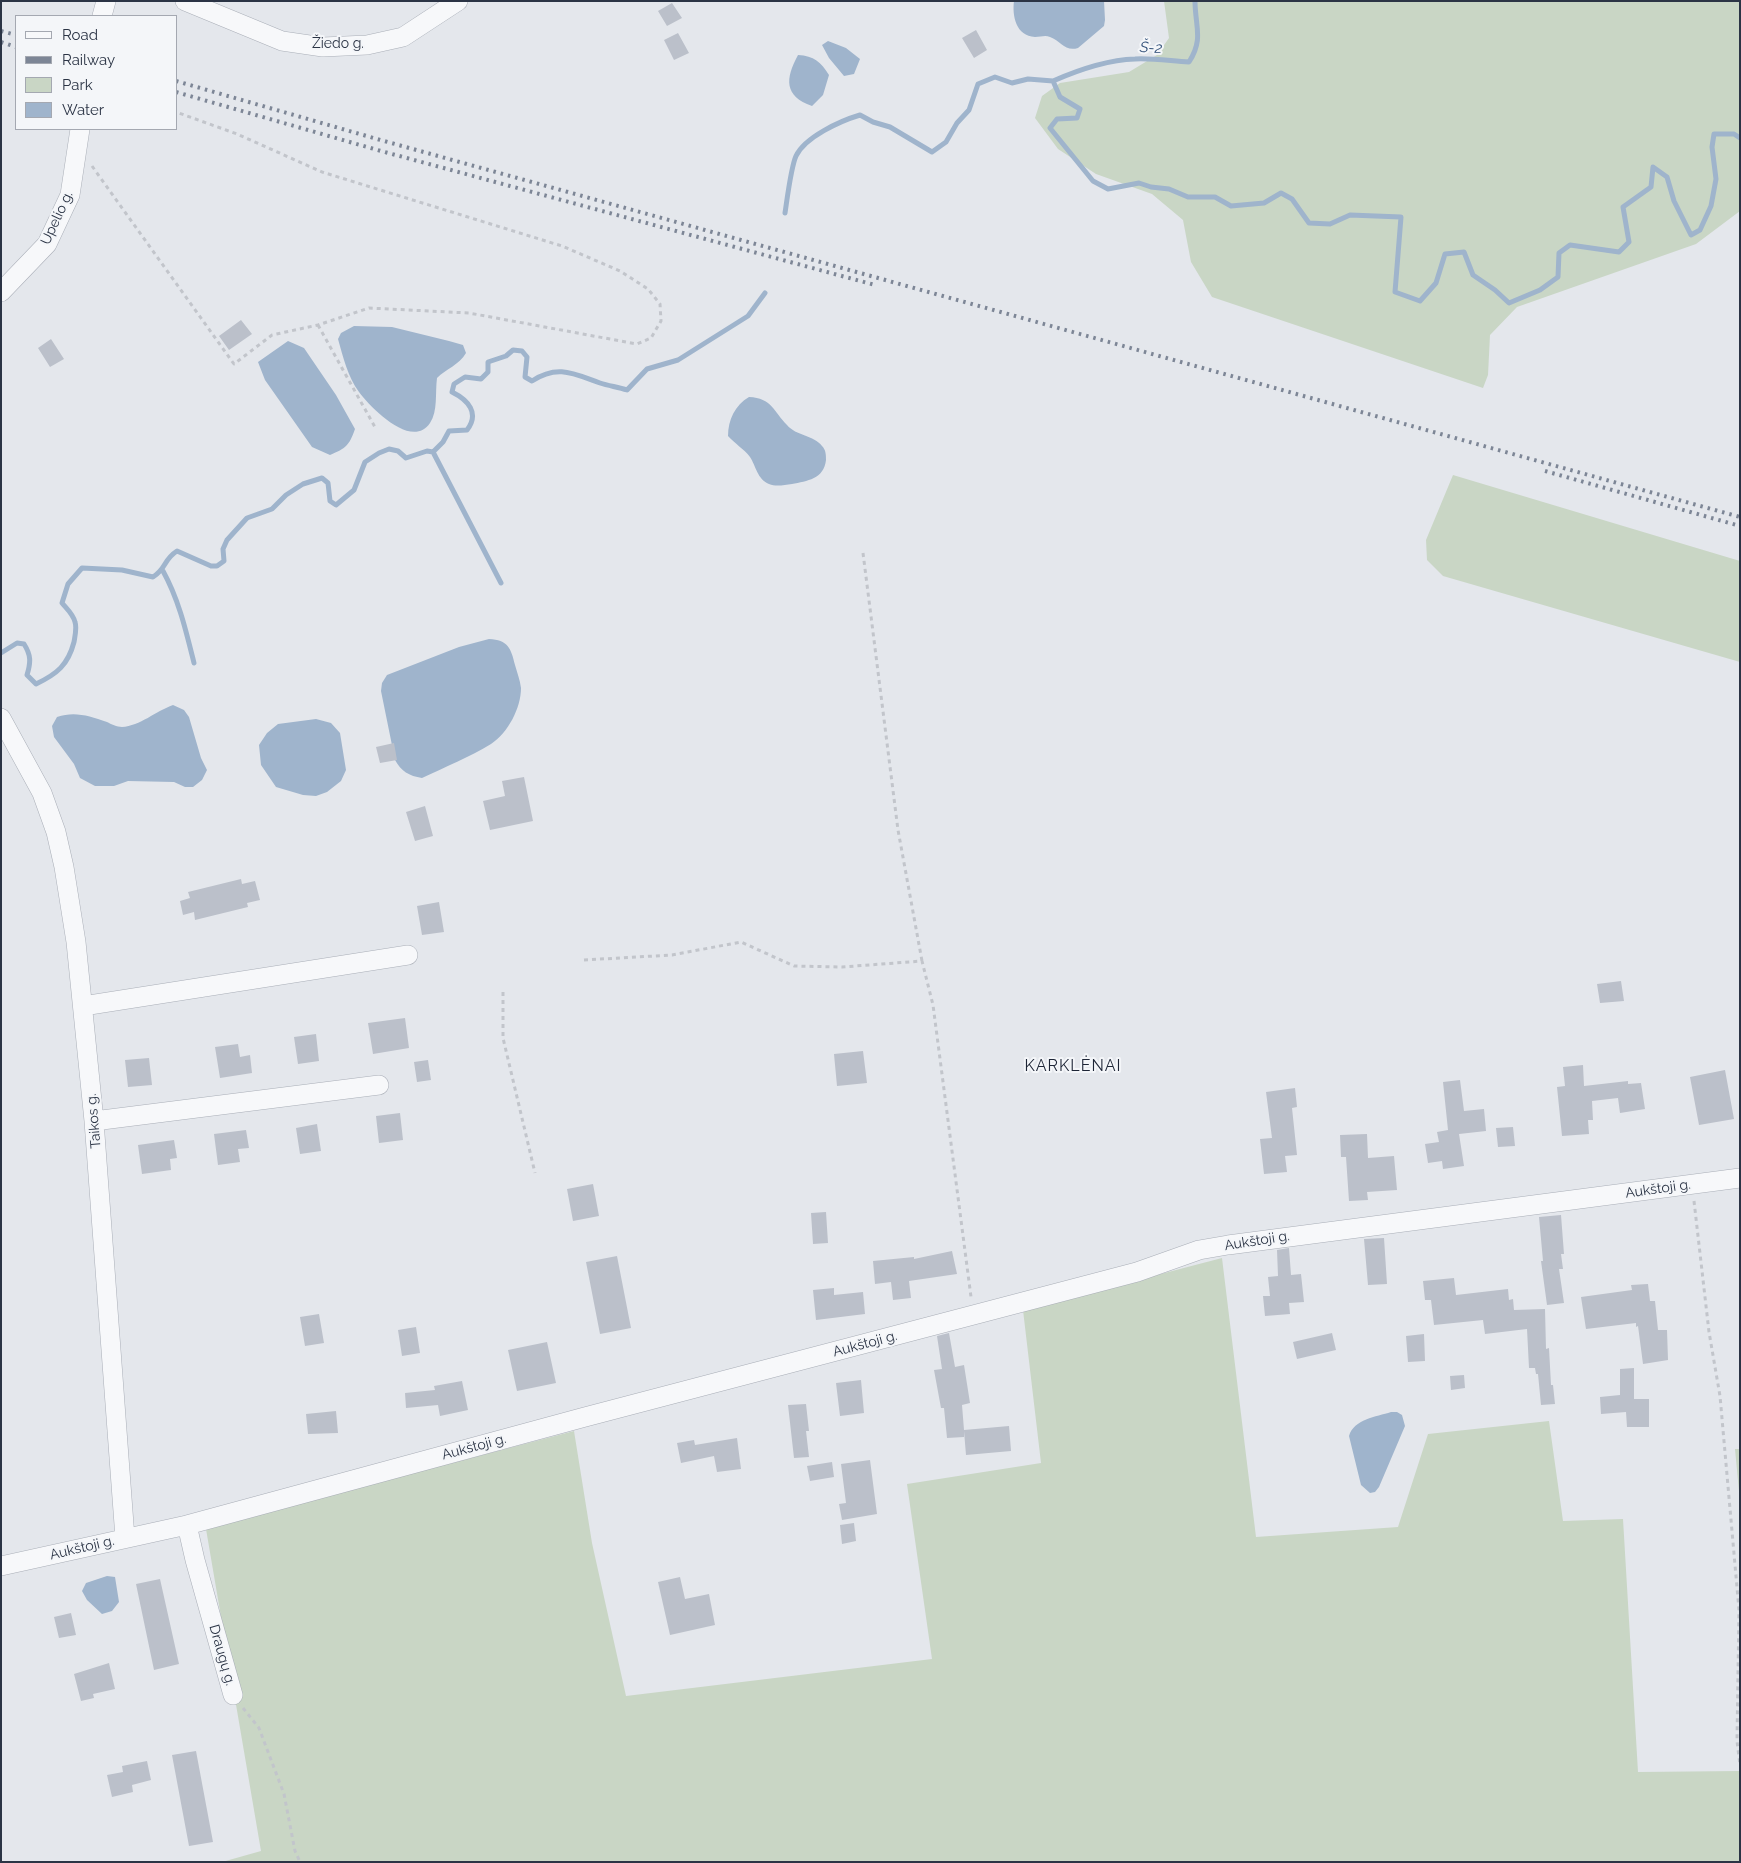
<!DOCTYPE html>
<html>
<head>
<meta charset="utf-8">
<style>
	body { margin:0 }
	#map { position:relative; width:1741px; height:1863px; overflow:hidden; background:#e4e7ec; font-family:Raleway,sans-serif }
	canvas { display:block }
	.frame { position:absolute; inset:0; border:2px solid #2b3445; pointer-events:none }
	.legend { position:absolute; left:15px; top:15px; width:162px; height:115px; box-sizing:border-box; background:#f4f6f9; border:1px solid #a4a8b1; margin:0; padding:6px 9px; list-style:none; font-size:15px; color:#2b3445 }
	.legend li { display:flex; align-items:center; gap:10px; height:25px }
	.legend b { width:25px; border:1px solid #a4a8b1 }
</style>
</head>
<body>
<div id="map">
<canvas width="1741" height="1863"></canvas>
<div class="frame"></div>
<ul class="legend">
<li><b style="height:6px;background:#f7f8fa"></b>Road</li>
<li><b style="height:6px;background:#7d8696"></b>Railway</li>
<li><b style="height:14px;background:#c9d6c5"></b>Park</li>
<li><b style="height:14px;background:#9fb4cc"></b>Water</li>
</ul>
</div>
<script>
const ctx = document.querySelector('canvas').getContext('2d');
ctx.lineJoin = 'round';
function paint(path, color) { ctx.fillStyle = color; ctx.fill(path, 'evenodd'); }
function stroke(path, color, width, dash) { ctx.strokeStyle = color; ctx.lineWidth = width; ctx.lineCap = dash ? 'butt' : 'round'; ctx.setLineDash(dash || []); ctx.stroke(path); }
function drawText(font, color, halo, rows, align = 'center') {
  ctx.font = font + ' Raleway,sans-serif'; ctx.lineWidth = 4; ctx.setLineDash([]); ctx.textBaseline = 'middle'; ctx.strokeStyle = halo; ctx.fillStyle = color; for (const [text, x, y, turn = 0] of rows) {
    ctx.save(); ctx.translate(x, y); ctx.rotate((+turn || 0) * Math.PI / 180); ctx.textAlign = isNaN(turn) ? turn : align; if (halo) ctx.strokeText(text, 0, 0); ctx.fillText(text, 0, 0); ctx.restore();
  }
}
paint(new Path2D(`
	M1164 1H1740V211L1696 244 1517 307 1490 335 1488 375 1483 388 1212 297 1191 262 1183 220 1152 194 1096 174 1058 149 1035 118 1042 96 1060 83 1129 72 1157 55 1169 38Z
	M1453 475 1740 561V662L1443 576 1427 560 1426 540Z
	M1222 1258 1256 1537 1398 1527 1428 1434 1549 1421 1563 1521 1623 1519 1638 1772 1740 1771V1862H222L261 1851 206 1529 261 1513 574 1431 592 1543 626 1696 932 1659 907 1484 1041 1463 1023 1310Z
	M1735 1449H1740V1502Z`), '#c9d6c5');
paint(new Path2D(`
	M1014 1H1104L1105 20 1104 26 1078 48C1065 52 1061 41 1050 37 1045 35 1041 37 1035 37 1016 36 1012 16 1014 1Z
	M828 41 846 48 860 59 854 74 844 76 829 58 822 45Z
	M798 55C814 56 821 62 829 75L823 95 812 106C784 96 785 79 798 55Z
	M354 326 392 327 449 341 463 345 466 353C459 365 446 369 437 378 435 393 438 411 430 423 412 450 371 408 359 392 348 377 343 357 338 339L341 333Z
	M288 341 304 348 336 395 355 429C349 446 346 448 330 455L312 447 265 380 258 362Z
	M749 397C772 398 774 412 787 425 796 436 814 435 822 446 826 450 826 455 826 460 824 479 807 481 792 484 784 485 776 487 769 484 757 479 756 466 750 457 744 449 734 443 728 436 728 420 735 405 749 397Z
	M489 639C508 640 511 648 515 665 517 672 520 680 521 688 521 708 508 733 491 744 470 757 445 767 422 778 409 776 401 771 395 760L381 691 382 683 387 675 459 647Z
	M173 705 184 710 189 717 201 758 207 770 202 780 193 787H185L174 782 128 781 114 786H95L80 778 74 764 54 737 52 726 57 717C75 711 89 716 107 722 111 724 117 727 122 727 140 726 156 711 173 705Z
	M316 719 331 723 340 733 346 770 341 781 327 792 316 796 303 795 276 787 261 765 259 745 267 733 278 724Z
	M1391 1412H1397L1402 1415 1405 1426 1379 1487 1375 1492 1370 1493 1361 1485 1349 1436C1354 1419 1376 1417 1391 1412Z
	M107 1576 115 1577 119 1602 112 1611 102 1614 87 1600 82 1591 86 1583Z`), '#9fb4cc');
stroke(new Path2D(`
	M1053 81C1078 70 1106 60 1135 59 1152 58 1171 61 1189 62 1204 39 1195 26 1195 1
	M785 213C787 200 791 167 796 156 805 137 840 121 860 115L873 122 890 127 932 152 946 142 957 123 969 110 978 84 995 77 1012 83 1028 79 1053 81 1060 97 1080 109 1077 118 1057 119 1050 128 1093 181 1108 189 1139 183 1151 187 1169 189 1188 197H1215L1231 206 1264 203 1281 193 1292 199 1309 223 1330 224 1350 215 1401 217 1395 292 1420 301 1436 283 1445 254 1464 252 1473 275 1495 290 1509 303 1540 290 1558 277 1559 253 1570 245 1619 252 1629 242 1623 207 1651 187 1653 167 1667 177 1674 201 1691 235 1700 230 1711 206 1716 179 1712 147 1714 134H1734L1740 138
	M433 452 501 583
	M163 571C179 600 186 631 194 663
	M1 653 17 643 24 644C31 655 31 662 27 675L36 684C57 674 68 665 74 642 75 636 77 628 75 622 73 614 67 609 62 603L68 584 82 568 122 570 153 577C167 568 163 560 177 551L211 566H217L224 561 223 549 227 540 247 518 272 509 286 495 303 484 322 478 328 483 330 501 336 505 354 490 365 462 379 453 389 449 398 451 406 458 427 451 433 452 443 442 449 431 467 430C480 413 468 400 452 392L454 384 465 377 481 379 488 372V362L506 356 513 350 522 351 527 357 525 377 532 381C558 364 574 374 600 383 609 386 618 387 627 390L647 369 678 360 748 316 765 293`), '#9fb4cc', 5);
paint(new Path2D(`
	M672 3 682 18 667 26 658 11Z
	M976 30 987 50 974 58 962 38Z
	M678 33 689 53 674 60 664 40Z
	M241 320 252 334 229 350 219 336Z
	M51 339 64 359 50 367 38 348Z
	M394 743 397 760 380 763 376 747Z
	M524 777 533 821 490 830 483 801 505 796 502 781Z
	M425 806 433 836 415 841 406 812Z
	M241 879 242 884 255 881 260 900 247 903 248 907 195 920 194 912 183 915 180 901 190 898 188 892Z
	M439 902 444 932 422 935 417 906Z
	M1621 981 1624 1001 1600 1003 1597 984Z
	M405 1018 409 1048 373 1054 368 1023Z
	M316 1034 319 1061 298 1064 294 1037Z
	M238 1044 240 1057 250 1055 252 1073 220 1078 215 1047Z
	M863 1051 867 1083 837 1086 834 1054Z
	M149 1058 152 1085 128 1087 125 1060Z
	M428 1060 431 1080 417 1082 414 1062Z
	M1583 1065 1584 1086 1628 1081V1084L1641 1083 1645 1109 1620 1113 1618 1098 1592 1101 1593 1120H1588L1589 1134 1562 1136 1557 1087 1565 1086 1563 1067Z
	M1725 1070 1734 1119 1699 1125 1690 1077Z
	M1460 1080 1464 1111 1484 1109 1486 1131 1459 1134 1464 1166 1443 1169 1442 1161 1428 1163 1425 1144 1439 1142 1437 1132 1448 1130 1443 1082Z
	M1295 1088 1297 1107 1292 1108 1297 1155 1285 1156 1287 1172 1264 1174 1260 1139 1272 1138 1266 1092Z
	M400 1113 403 1140 379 1143 376 1116Z
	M317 1124 321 1151 300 1154 296 1128Z
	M1513 1127 1515 1146 1498 1147 1496 1128Z
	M246 1130 249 1148 238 1149 240 1162 218 1165 214 1134Z
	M1367 1134 1368 1158 1394 1156 1397 1190 1367 1192 1368 1200 1349 1201 1346 1157H1341L1340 1135Z
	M174 1140 177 1158 170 1159 171 1170 142 1174 138 1145Z
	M593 1184 599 1216 573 1221 567 1189Z
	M826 1212 828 1243 813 1244 811 1213Z
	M1561 1215 1564 1254H1561L1563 1269H1559L1564 1303 1547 1305 1541 1261H1543L1539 1217Z
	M1384 1238 1387 1284 1368 1285 1364 1239Z
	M1289 1248 1291 1275 1301 1274 1304 1302 1289 1303 1290 1314 1265 1316 1263 1296H1270L1268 1277 1278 1276 1277 1250Z
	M952 1251 957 1274 909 1281 911 1298 893 1300 891 1282 875 1284 873 1261 914 1257V1259Z
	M617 1256 631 1328 600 1334 586 1262Z
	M1454 1278 1456 1295 1508 1289 1509 1300 1513 1299 1514 1310 1545 1309 1546 1349 1549 1348 1551 1385H1553L1555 1404 1541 1405 1538 1374H1536L1535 1368H1529L1527 1329 1485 1334 1483 1320 1434 1325 1431 1300H1425L1423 1281Z
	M1648 1284 1650 1301H1655L1658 1330H1667L1668 1360 1643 1364 1638 1326 1636 1327V1323L1586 1329 1581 1297 1632 1290 1631 1285Z
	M834 1288V1295L863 1292 865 1314 816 1320 813 1290Z
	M319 1314 324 1343 305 1346 300 1317Z
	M416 1327 420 1353 402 1356 398 1330Z
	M949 1333 955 1367 964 1365 970 1403 962 1405 964 1430 1009 1426 1011 1451 966 1455 964 1431V1437L947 1438 944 1408H941L934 1370 942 1369 937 1336Z
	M1332 1333 1336 1350 1297 1359 1293 1342Z
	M1424 1334 1425 1361 1408 1362 1406 1336Z
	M547 1342 556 1383 517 1391 508 1350Z
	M1634 1368V1399H1649V1427H1627L1626 1412 1601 1414 1600 1397 1620 1395V1369Z
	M1464 1375 1465 1388 1451 1390 1450 1376Z
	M861 1380 864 1413 840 1416 836 1383Z
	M462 1381 468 1410 440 1416 438 1405 406 1408 405 1393 435 1390 434 1386Z
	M806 1404 809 1431H806L809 1457 794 1458 788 1405Z
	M336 1411 338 1433 308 1434 306 1414Z
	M737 1438 741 1469 717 1472 714 1456 681 1463 677 1443 694 1440 695 1445Z
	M870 1460 877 1514 842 1520 839 1504 846 1503 841 1464Z
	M832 1462 834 1477 810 1481 807 1466Z
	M854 1523 856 1541 842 1544 840 1525Z
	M680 1577 685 1599 709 1594 715 1625 670 1635 658 1582Z
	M160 1579 179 1664 154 1670 136 1584Z
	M71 1613 76 1635 59 1638 54 1617Z
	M109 1663 115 1689 93 1694 94 1698 81 1701 74 1674Z
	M196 1751 213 1842 189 1846 172 1755Z
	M147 1761 151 1780 132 1785 133 1792 112 1797 107 1775 123 1772 122 1766Z`), '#bbc0ca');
const minor = new Path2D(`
	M185 1 282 41 323 47 367 45 403 37 458 1
	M102 16 106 1
	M1 292 47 244 70 195 80 129
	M1 718 42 793 56 832 64 867 76 942 94 1121 125 1538
	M83 1006 408 955
	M94 1121 379 1085
	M187 1525 195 1560 233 1695
	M1 1566 187 1525 585 1417 1137 1272 1199 1250 1228 1245 1740 1178`);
stroke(minor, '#a9aeb7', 20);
stroke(new Path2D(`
	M92 166 234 364 272 335 318 325 369 308 469 313 637 344 651 338 661 321 660 304 648 289 620 271 562 246 322 172 237 134 176 112
	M318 325 376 429
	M863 553 898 830 922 961
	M584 960 672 955 741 942 794 966 842 967 922 961 933 1005 971 1297
	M503 992V1038L535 1173
	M1694 1201 1709 1332 1720 1396 1739 1610 1737 1741 1740 1765
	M243 1708 259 1728 284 1794 295 1851 300 1862`), '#c2c5cb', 3, [4, 4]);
stroke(minor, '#f7f8fa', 19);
stroke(new Path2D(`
	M1 31 16 35
	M1 42 16 47
	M176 81 384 141 1740 517
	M176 92 381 151 875 285
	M1545 471 1740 526`), '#7d8696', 4, [2.5, 5]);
drawText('14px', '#2b3445', '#f4f6f9', [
	["Žiedo g.",338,44],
	["Upelio g.",57,218,-65],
	["Taikos g.",94,1121,-95],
	["Aukštoji g.",1658,1189,-8],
	["Aukštoji g.",1257,1241,-9],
	["Aukštoji g.",865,1344,-15],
	["Aukštoji g.",474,1447,-15],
	["Aukštoji g.",82,1548,-13],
	["Draugų g.",222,1655,74]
]);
drawText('italic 15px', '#34527a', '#f4f6f9', [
	["Š-2",1151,48,3]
]);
ctx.letterSpacing = '1px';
drawText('16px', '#1d2536', '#f4f6f9', [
	["KARKLĖNAI",1073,1066]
]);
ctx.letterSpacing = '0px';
</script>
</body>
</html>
